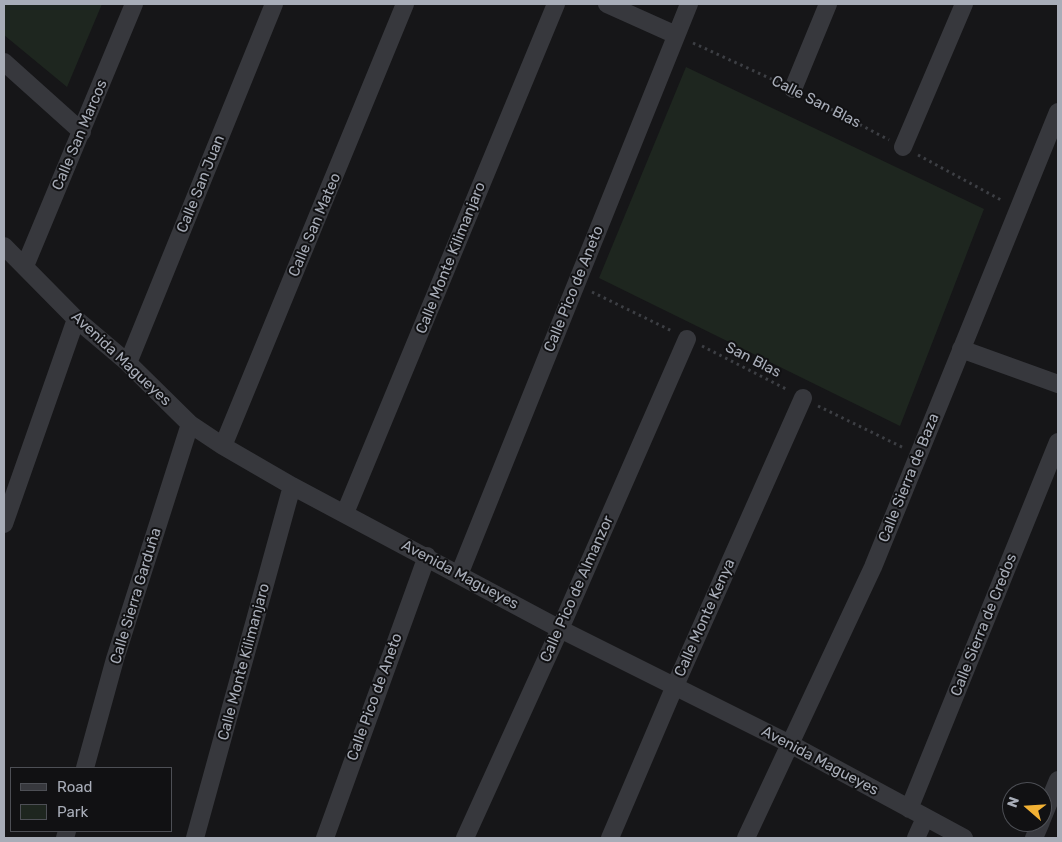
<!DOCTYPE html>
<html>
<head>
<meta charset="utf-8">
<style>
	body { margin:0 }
	#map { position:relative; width:1062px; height:842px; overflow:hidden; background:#161618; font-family:Rubik,sans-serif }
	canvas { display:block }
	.frame { position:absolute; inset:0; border:5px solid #a8adb8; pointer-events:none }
	.legend { position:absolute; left:10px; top:767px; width:162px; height:65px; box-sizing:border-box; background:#111113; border:1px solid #4d4f55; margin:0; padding:6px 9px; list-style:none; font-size:15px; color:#a8adb8 }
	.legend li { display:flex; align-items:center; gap:10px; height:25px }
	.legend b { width:25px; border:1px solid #4d4f55 }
	.north { position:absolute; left:1002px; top:782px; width:50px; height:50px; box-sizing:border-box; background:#111113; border:1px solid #4d4f55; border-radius:50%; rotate:289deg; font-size:14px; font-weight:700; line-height:20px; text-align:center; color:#a8adb8 }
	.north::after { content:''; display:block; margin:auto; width:18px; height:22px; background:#f2b134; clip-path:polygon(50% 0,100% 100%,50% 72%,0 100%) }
</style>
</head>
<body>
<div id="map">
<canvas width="1062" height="842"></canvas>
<div class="frame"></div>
<ul class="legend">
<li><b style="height:6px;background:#37383d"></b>Road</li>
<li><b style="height:14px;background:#1e261f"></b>Park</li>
</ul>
<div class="north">N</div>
</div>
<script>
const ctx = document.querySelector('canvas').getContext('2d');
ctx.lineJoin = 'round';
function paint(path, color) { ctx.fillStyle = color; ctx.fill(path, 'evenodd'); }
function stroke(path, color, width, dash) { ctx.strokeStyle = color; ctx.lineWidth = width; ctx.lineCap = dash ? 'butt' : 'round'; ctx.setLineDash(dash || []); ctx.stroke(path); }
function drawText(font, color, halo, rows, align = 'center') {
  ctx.font = font + ' Rubik,sans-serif'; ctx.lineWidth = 4; ctx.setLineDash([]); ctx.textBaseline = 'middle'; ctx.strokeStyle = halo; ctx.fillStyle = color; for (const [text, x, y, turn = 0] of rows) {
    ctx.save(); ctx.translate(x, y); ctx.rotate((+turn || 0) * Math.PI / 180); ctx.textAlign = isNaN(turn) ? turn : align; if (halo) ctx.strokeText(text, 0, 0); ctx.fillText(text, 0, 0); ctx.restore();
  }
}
paint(new Path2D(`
	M4 4H102L67 87 4 35Z
	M686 67 984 209 900 426 599 278Z`), '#1e261f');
stroke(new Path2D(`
	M693 43 778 82
	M808 97 889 140
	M918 155 1003 201
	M592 292 672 331
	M702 346 788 390
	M818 406 904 448`), '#3d3f44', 3, [2.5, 4]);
stroke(new Path2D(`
	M607 4 676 35
	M4 62 82 132
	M793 89 828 4
	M903 147 964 4
	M4 246 76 319 128 363 190 424 223 446 292 486 560 629 790 744 964 838
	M25 266 134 4
	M961 349 1058 384
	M128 363 274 4
	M223 446 405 4
	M345 513 556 4
	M4 524 76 319
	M459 575 689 4
	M85 768 115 659 190 424
	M909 809 1058 442
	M1042 819 1058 780
	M65 838 67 831
	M195 838 292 486
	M325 838 427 556
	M465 838 560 629 687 339
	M610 838 674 688 803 398
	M746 838 873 567 1058 112
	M916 838 925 818
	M1034 838 1041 822`), '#37383d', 18);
drawText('15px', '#a8adb8', '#111113', [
	["Calle San Blas",816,102,27],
	["Calle San Marcos",80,135,-67],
	["Calle San Juan",201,184,-68],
	["Calle San Mateo",315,225,-67],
	["Calle Monte Kilimanjaro",451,258,-68],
	["Calle Pico de Aneto",574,289,-68],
	["Avenida Magueyes",121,359,43],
	["San Blas",753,360,27],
	["Calle Sierra de Baza",909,478,-68],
	["Avenida Magueyes",460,575,28],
	["Calle Pico de Almanzor",577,589,-66],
	["Calle Sierra Garduña",136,596,-73],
	["Calle Monte Kenya",705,618,-66],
	["Calle Sierra de Credos",984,625,-68],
	["Calle Monte Kilimanjaro",244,662,-75],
	["Calle Pico de Aneto",375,697,-70],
	["Avenida Magueyes",820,761,28]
]);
</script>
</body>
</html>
